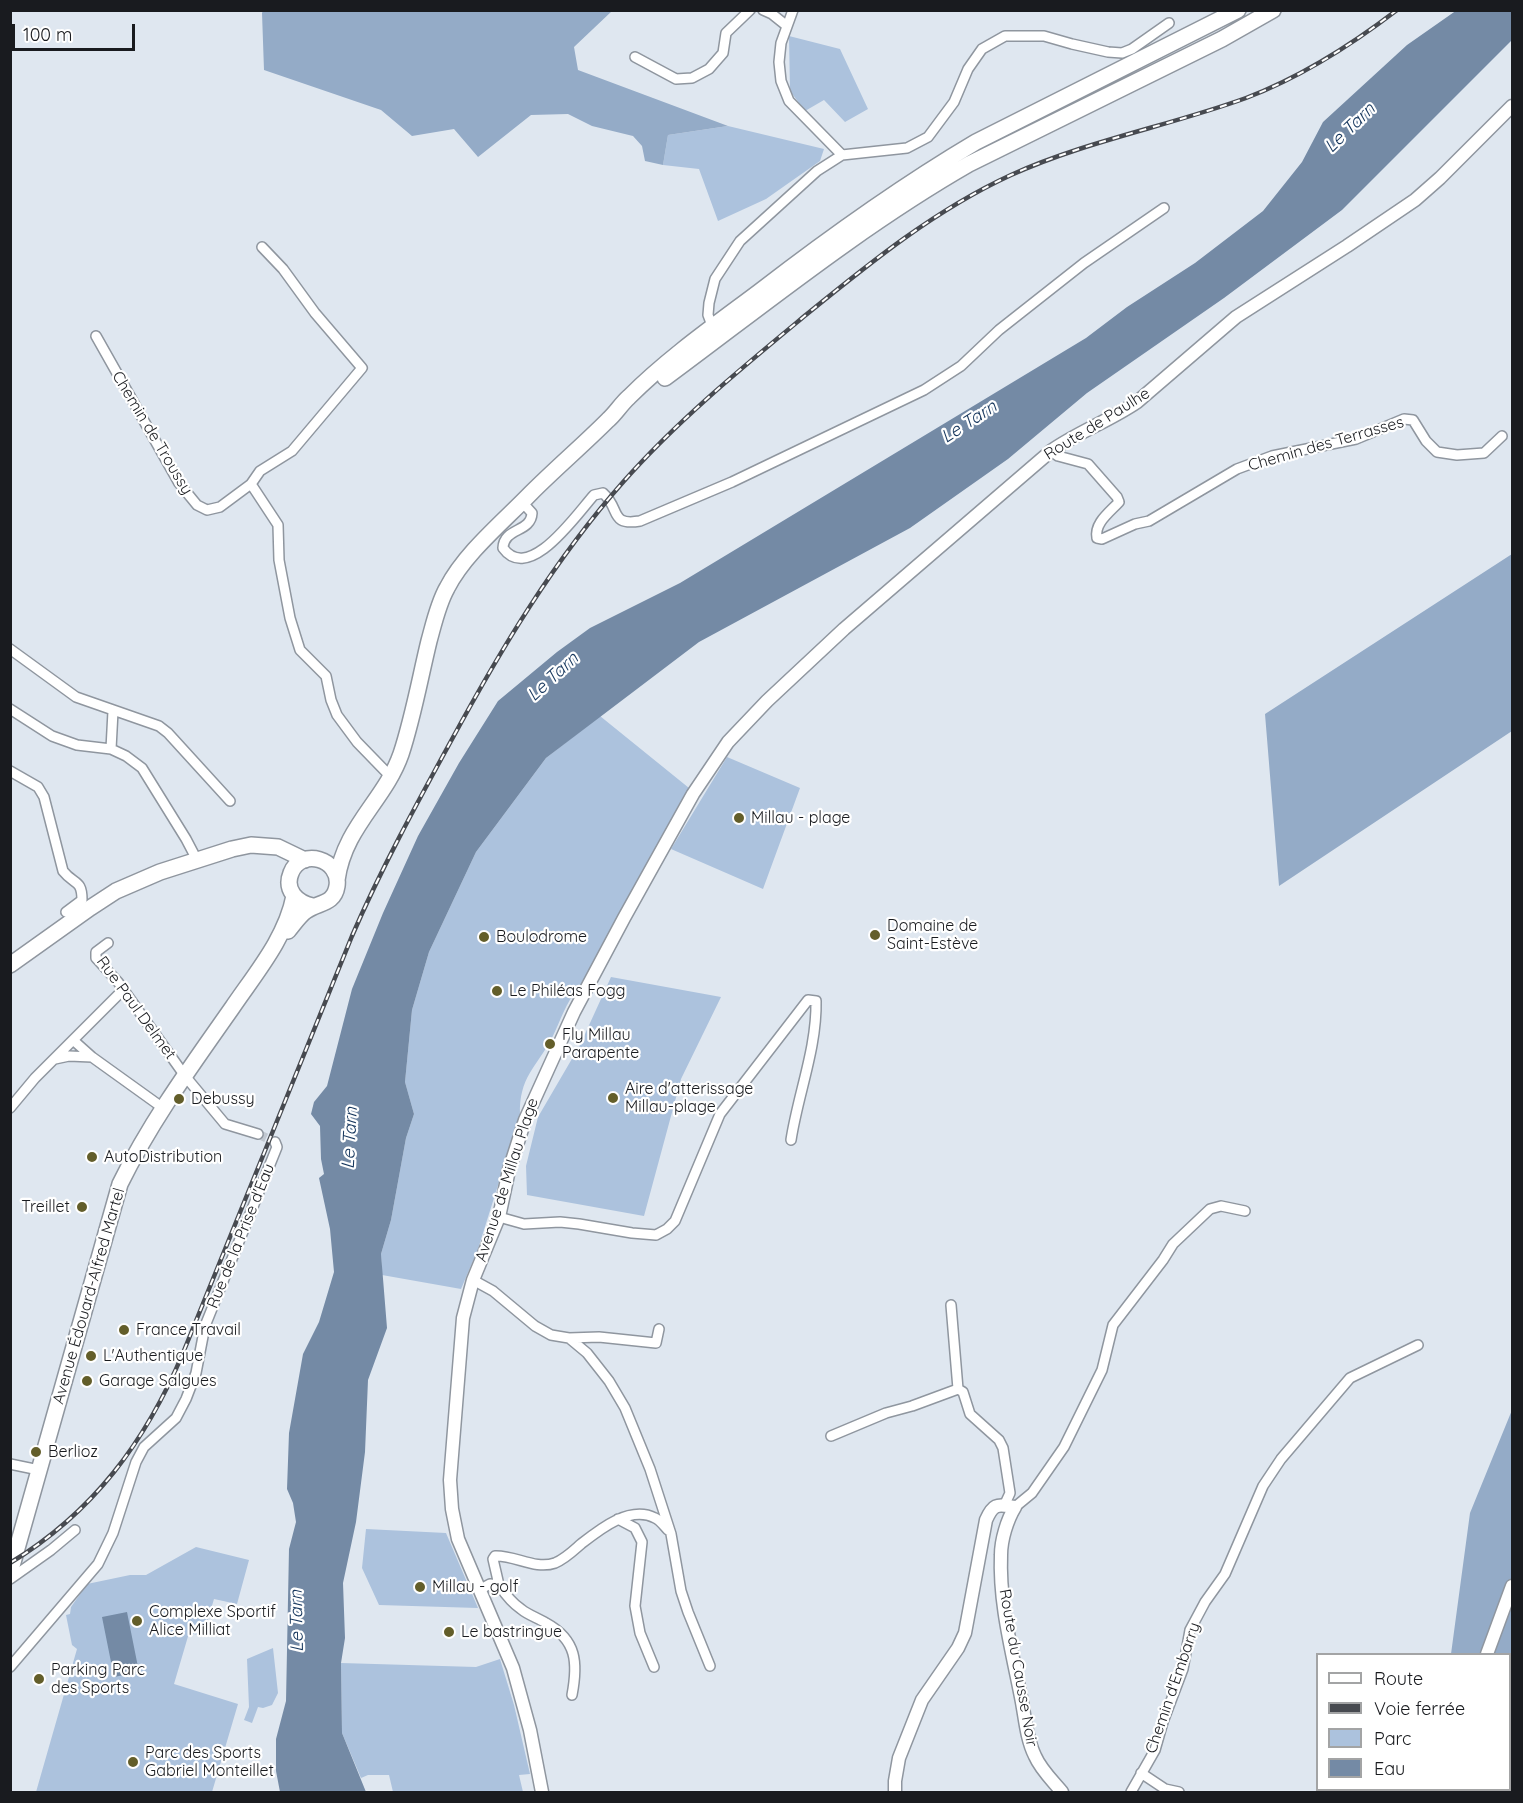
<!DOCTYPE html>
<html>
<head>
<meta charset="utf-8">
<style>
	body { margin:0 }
	#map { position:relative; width:1523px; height:1803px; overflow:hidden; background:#dfe7f0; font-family:Quicksand,sans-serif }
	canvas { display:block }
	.frame { position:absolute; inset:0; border:12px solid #191b1f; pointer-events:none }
	.legend { position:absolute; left:1316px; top:1653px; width:195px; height:138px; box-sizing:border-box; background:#fff; border:2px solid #a3a4a5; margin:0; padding:8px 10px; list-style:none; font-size:18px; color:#191b1f }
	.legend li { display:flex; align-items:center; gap:12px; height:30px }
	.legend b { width:30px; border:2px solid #a3a4a5 }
	.scale { position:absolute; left:12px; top:24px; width:123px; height:27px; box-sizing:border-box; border:3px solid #191b1f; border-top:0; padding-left:8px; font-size:18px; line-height:21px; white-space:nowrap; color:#191b1f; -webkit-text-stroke:4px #fff; paint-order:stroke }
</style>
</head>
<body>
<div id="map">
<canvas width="1523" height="1803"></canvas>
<div class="frame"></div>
<ul class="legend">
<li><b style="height:8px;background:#fff"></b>Route</li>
<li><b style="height:8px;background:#474a50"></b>Voie ferrée</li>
<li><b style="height:16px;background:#acc2dd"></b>Parc</li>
<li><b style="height:16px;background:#748aa5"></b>Eau</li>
</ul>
<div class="scale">100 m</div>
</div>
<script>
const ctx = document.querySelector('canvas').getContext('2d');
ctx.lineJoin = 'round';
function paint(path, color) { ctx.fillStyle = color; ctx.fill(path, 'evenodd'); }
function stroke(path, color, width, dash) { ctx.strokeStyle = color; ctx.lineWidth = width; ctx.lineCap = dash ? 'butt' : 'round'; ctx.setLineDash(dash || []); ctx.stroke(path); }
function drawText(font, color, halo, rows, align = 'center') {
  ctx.font = font + ' Quicksand,sans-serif'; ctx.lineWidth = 4.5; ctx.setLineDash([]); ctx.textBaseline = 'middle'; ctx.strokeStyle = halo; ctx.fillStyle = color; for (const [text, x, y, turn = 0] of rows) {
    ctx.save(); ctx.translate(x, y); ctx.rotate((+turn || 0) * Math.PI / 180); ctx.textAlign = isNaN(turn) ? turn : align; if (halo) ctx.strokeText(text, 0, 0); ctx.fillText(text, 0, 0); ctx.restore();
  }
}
paint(new Path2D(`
	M789 36 840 49 868 109 845 122 824 100 805 111 790 91Z
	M728 126 824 149 820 161 766 199 718 221 699 169 663 165 668 135Z
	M600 716 689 788 579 988C565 1003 561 1020 552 1038 536 1068 519 1077 520 1115L478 1249 461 1289 382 1275 381 1254 391 1220 406 1138 414 1114 405 1082 412 1010 429 952 476 852 546 758Z
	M727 757 800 788 763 889 671 849Z
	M611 977 721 997 681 1079 644 1216 527 1195 526 1166 538 1117 580 1045Z
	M366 1529 446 1533 478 1608 379 1605 362 1568Z
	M196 1547 249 1560 237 1604 214 1599 203 1636 189 1633 174 1684 238 1704 212 1792H36L77 1649 72 1645 66 1615 70 1614 71 1607 87 1584 130 1575H146Z
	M273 1648 278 1693 272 1705 263 1708 258 1707 252 1723 244 1720 249 1707 247 1659Z
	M500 1659 514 1705 530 1774 519 1775 523 1792H393L389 1775H368L361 1778 342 1733 341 1663 476 1667Z`), '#acc2dd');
paint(new Path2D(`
	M263 11H612L574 47 578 70 728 126 668 135 663 165 645 161 642 146 633 136 592 126 568 114 531 115 478 157 454 129 412 136 381 110 264 70 262 13Z
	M1512 554V731L1279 886 1265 714Z
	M1512 1410V1792H1432L1433 1790H1510V1654H1451L1470 1513Z`), '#94abc7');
paint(new Path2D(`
	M1457 10 1512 11V40L1342 210 1224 298 1087 393 1008 459 910 528 699 642 546 758 476 852 429 952 412 1010 405 1082 414 1114 406 1138 391 1220 381 1254 387 1328 368 1380 365 1452 356 1522 343 1583 345 1638 341 1663 342 1733 366 1792H280L276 1771V1739L286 1701 289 1549 296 1522 293 1503 287 1489 289 1433 303 1354 319 1322 334 1272 330 1229 319 1178 324 1174 321 1159 320 1126 311 1114 314 1102 327 1086 352 989 383 913 418 836 459 763 498 701 557 652 590 628 680 583 1086 338 1127 307 1195 263 1263 211 1302 162 1323 122 1407 45Z
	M127 1612 139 1672 114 1677 102 1617Z`), '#748aa5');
stroke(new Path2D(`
	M258 1134 275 1142`), '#c1c8d1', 9, [9, 4.5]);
const minor = new Path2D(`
	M763 10 772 14 787 26
	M793 10 781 43 779 62 781 81 789 101 842 155
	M635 57 676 79 692 78 709 69 723 53 726 33 750 10
	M714 331 708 315 709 303 715 279 740 241 817 171 842 155 907 148 928 137 954 102 968 69 982 49 1005 36H1044L1072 44 1108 52 1122 53 1132 49 1169 23
	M96 336 179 483 197 505 207 510 220 507 251 484 260 471 292 451 362 368 315 313 283 269 262 247
	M1051 451 1058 456 1088 464 1117 497 1119 502C1110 512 1094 523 1097 538L1102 539 1135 524 1149 521 1237 469 1272 456 1356 439 1404 419 1413 420 1426 441 1437 452 1457 455 1484 453 1502 436
	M251 484 278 525 279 560 290 618 300 650 326 676 331 700 337 715 357 742 390 776
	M522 502 532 513C531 533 504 527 503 548 529 584 576 515 594 495L603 493C621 509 609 526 640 521L732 482 924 390 961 366 999 330 1084 263 1164 208
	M10 649 76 697 159 726 168 733 230 801
	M10 709 52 736 77 745 111 749 126 756 142 768 186 839 197 860
	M111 749 113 711
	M10 771 38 787 44 797 63 871C74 885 82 879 82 900L66 912
	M108 943 96 952V958L118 982 185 1076 225 1124 258 1134
	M73 1040 92 1057 163 1108
	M55 1059 69 1056 92 1057
	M10 1108 35 1078 124 989
	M499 1217 524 1224 560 1222 579 1224 632 1233 656 1235 667 1229 675 1221 720 1114 808 1000 816 1001C817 1048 798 1094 791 1140
	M473 1280 493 1291 535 1326 551 1335 569 1338 587 1353 609 1381 625 1408 650 1469 671 1534 681 1591 688 1612 710 1666
	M951 1305 958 1389
	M569 1338 599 1337 656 1343 659 1329
	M831 1436 886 1413 912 1406 958 1389 963 1392 970 1414 999 1440 1003 1448 1010 1493 1004 1506
	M10 1464 39 1470
	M1015 1507 1032 1493 1064 1447 1102 1370 1113 1325 1163 1260 1173 1244 1210 1209 1221 1206 1245 1211
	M618 1519 635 1528 642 1542 635 1606 640 1633 654 1667
	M10 1579 51 1550 75 1530
	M499 1585C505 1594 512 1603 521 1609 528 1615 538 1618 546 1623 577 1640 578 1663 572 1695
	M479 1590 490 1584 499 1585 493 1559 495 1556C515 1555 535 1570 555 1563 565 1559 573 1551 581 1544 600 1529 630 1505 655 1518 660 1520 664 1526 668 1530
	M10 1667 98 1564 113 1533 136 1462 144 1447 176 1418 186 1399 196 1373 205 1326 277 1147 275 1142
	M1141 1773 1165 1789 1179 1792
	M1131 1792 1155 1750 1163 1722 1183 1669 1190 1630 1205 1602 1225 1574 1263 1486 1281 1459 1350 1378 1418 1345`);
const tertiary = new Path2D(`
	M1487 1654 1512 1586
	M542 1792 530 1730 513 1668 458 1539 452 1509 450 1480 463 1318 473 1280 499 1217 509 1170 525 1120 574 1012 624 918 693 794 728 742 767 701 844 629 1051 451C1078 432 1109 421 1137 402L1236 317 1347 246 1415 200 1440 178 1512 106
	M895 1792V1781L899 1758 922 1700 958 1648 965 1633 986 1520C994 1502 998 1505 1015 1507 1007 1520 1001 1540 1001 1555 999 1603 1012 1651 1021 1697 1025 1716 1026 1738 1035 1756 1041 1770 1053 1781 1062 1792
	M1451 1792 1452 1790`);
const primary = new Path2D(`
	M665 378C765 304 861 226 969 164L1222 39 1273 10
	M337 880C344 827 385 800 401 754 413 718 420 678 429 641 434 623 438 604 447 588 465 553 503 522 531 493 556 468 583 445 608 420 616 413 621 404 629 397 668 358 715 325 759 292 829 238 900 187 976 142L1238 10
	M288 931C294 924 299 916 306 911 318 902 334 905 337 886 341 859 301 847 291 873 284 890 297 903 313 906
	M10 965 90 908 116 891 160 872 232 849 251 845 278 847 305 860
	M10 1573 120 1184C151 1121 192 1065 232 1008 255 974 286 938 294 896`);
stroke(minor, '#8f969f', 12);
stroke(tertiary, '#8f969f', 15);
stroke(primary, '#8f969f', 18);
stroke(minor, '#fff', 9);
stroke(tertiary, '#fff', 12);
stroke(primary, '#fff', 15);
const rail = new Path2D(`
	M10 1563C93 1513 146 1441 183 1353L352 936C381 869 416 805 451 741 501 649 554 560 624 481 679 419 743 367 807 314 871 262 935 210 1011 175 1086 141 1169 126 1246 98 1301 77 1350 46 1397 10`);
stroke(rail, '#474a50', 4.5);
stroke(rail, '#fff', 2, [7]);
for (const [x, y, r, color] of [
	[739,818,6,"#635e2a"],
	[875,935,6,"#635e2a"],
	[484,937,6,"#635e2a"],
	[497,991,6,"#635e2a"],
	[550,1044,6,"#635e2a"],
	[613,1098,6,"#635e2a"],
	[179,1099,6,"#635e2a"],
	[92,1157,6,"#635e2a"],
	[82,1207,6,"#635e2a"],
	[124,1330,6,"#635e2a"],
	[91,1356,6,"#635e2a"],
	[87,1381,6,"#635e2a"],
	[36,1452,6,"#635e2a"],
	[420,1587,6,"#635e2a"],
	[137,1621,6,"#635e2a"],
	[449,1632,6,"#635e2a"],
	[39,1679,6,"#635e2a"],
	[133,1762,6,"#635e2a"]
]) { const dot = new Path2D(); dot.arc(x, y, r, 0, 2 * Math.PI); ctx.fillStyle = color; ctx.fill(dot); stroke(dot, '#fff', 2); }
drawText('16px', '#191b1f', '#fff', [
	["Route de Paulhe",1097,424,-32],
	["Chemin de Troussy",152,433,59],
	["Chemin des Terrasses",1326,444,-16],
	["Rue Paul Delmet",136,1008,54],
	["Avenue de Millau Plage",507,1180,-72],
	["Rue de la Prise d'Eau",241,1236,-68],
	["Avenue Édouard-Alfred Martel",89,1296,-74],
	["Route du Causse Noir",1018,1668,80],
	["Chemin d'Embarry",1173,1688,-71]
]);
drawText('16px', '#191b1f', '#fff', [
	["Millau - plage",751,818],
	["Domaine de",887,926],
	["Saint-Estève",887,944],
	["Boulodrome",496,937],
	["Le Philéas Fogg",509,991],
	["Fly Millau",562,1035],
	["Parapente",562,1053],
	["Aire d'atterissage",625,1089],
	["Millau-plage",625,1107],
	["Debussy",191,1099],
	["AutoDistribution",104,1157],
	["Treillet",70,1207,"right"],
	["France Travail",136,1330],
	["L'Authentique",103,1356],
	["Garage Salgues",99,1381],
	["Berlioz",48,1452],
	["Millau - golf",432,1587],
	["Complexe Sportif",149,1612],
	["Alice Milliat",149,1630],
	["Le bastringue",461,1632],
	["Parking Parc",51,1670],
	["des Sports",51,1688],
	["Parc des Sports",145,1753],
	["Gabriel Monteillet",145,1771]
], 'left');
drawText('italic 18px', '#14355c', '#fff', [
	["Le Tarn",1350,128,-44],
	["Le Tarn",969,422,-33],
	["Le Tarn",553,677,-43],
	["Le Tarn",350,1138,-87],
	["Le Tarn",297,1621,-91]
]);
</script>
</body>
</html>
